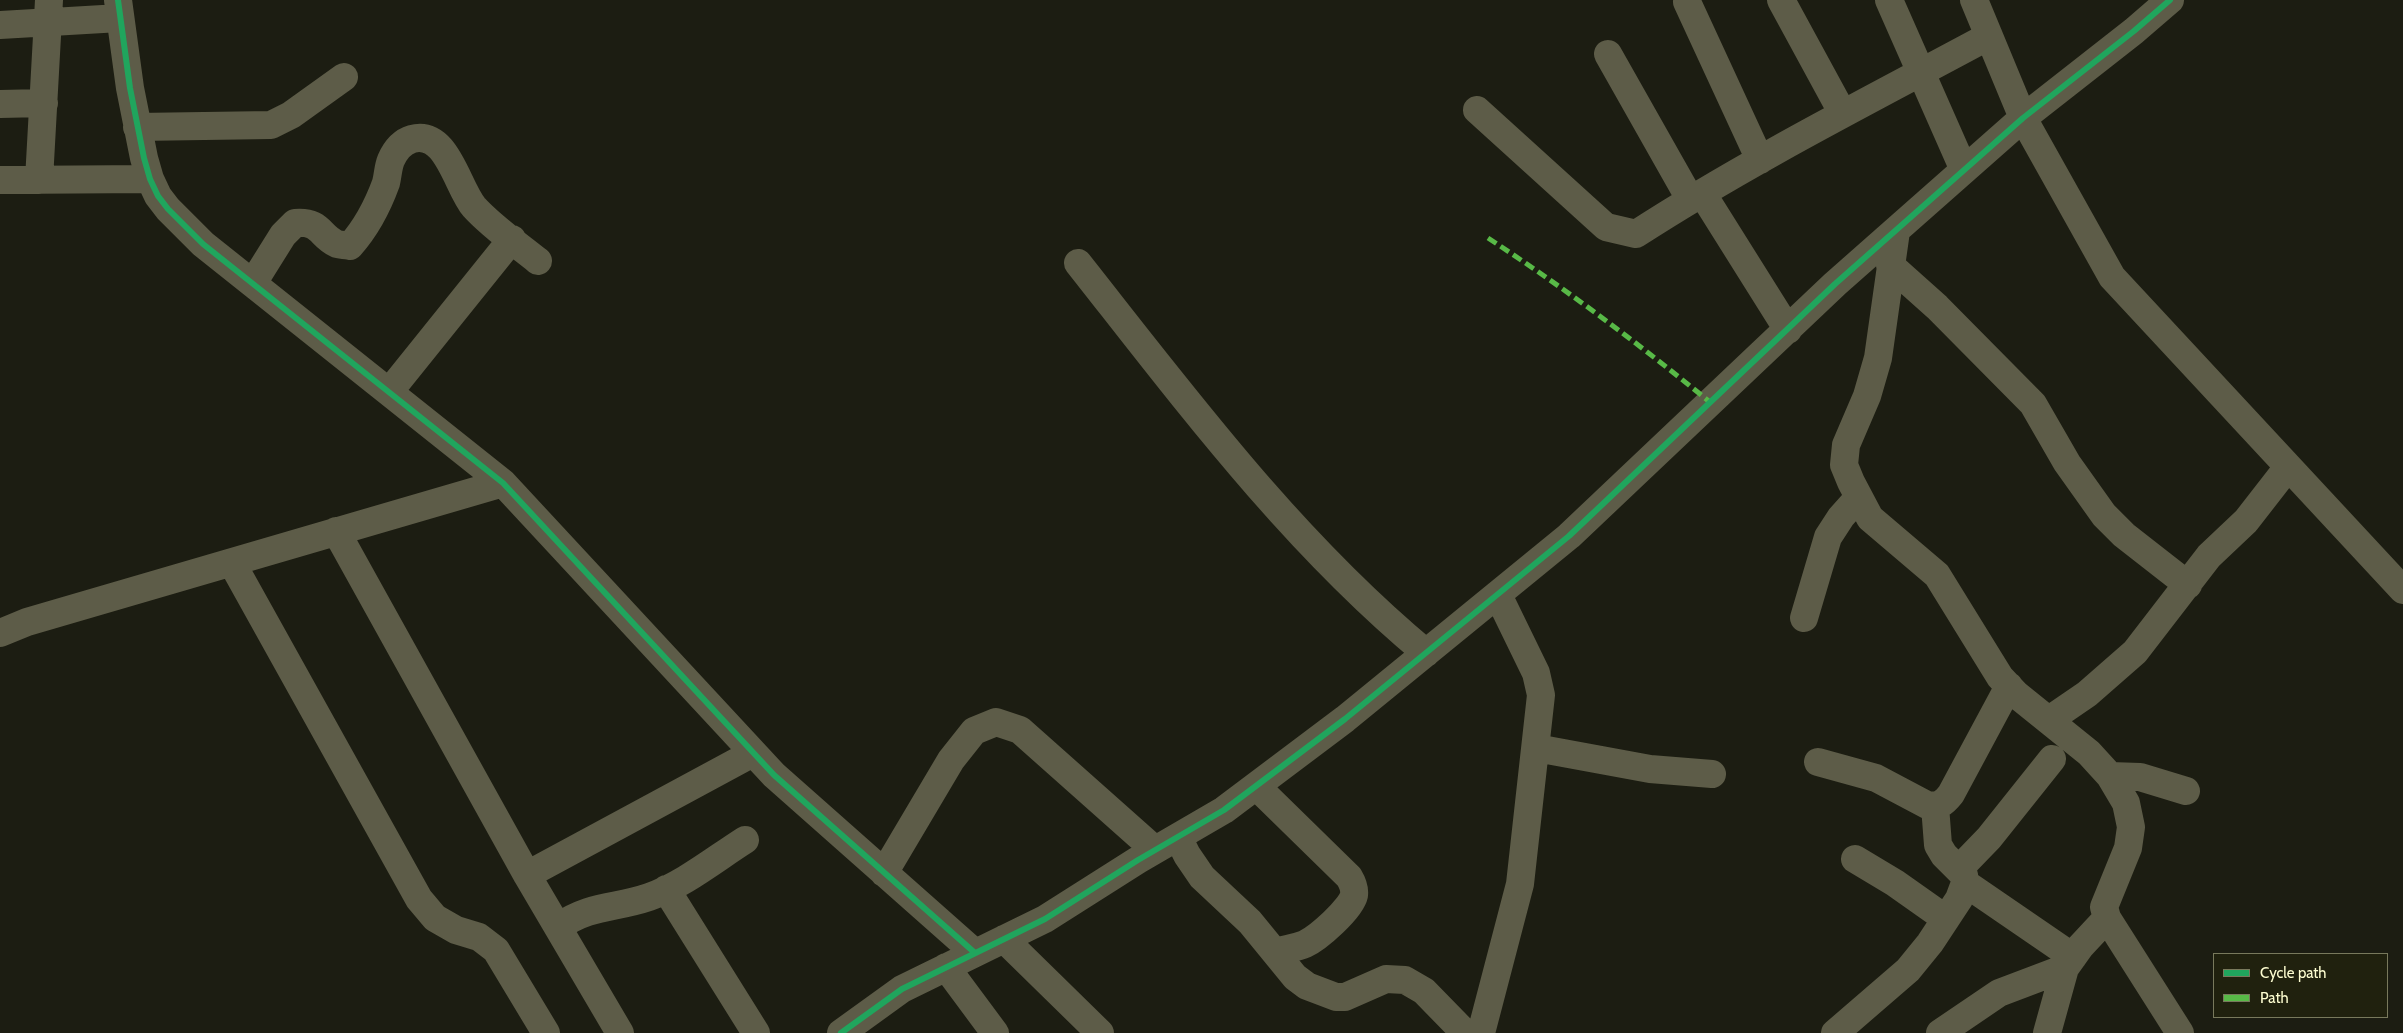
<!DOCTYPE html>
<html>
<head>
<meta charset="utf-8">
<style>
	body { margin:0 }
	#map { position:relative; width:2403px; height:1033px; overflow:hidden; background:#1c1d12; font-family:Cabin,sans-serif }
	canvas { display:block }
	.legend { position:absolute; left:2213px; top:953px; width:175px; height:65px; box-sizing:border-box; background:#20210e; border:1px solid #78795c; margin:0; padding:6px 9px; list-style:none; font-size:15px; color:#fdfdd0 }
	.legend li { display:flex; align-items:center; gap:10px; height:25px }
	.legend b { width:25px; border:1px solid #78795c }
</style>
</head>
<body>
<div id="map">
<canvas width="2403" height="1033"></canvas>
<ul class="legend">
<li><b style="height:6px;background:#20a55d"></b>Cycle path</li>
<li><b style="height:6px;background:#58b947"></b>Path</li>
</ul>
</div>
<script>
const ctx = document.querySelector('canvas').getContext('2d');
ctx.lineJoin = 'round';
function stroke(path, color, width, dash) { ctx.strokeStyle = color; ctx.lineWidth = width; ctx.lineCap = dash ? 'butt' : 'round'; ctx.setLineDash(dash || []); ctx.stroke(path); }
stroke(new Path2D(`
	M118 0 130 88 144 158 150 179 158 196 168 209 203 244 503 483 774 775 975 953
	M1781 0 1843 114
	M1889 0 1964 170
	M1974 0 2023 118 2112 277 2403 590
	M1687 2 1760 160
	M0 25 120 18
	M1608 54 1690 199
	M0 104 44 103
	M1477 110 1606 227 1636 234C1749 161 1870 100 1989 36
	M137 127 271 125 291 115 344 77
	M0 180 150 179
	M39 180 49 0
	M1702 193 1788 330
	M1896 231 1878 358 1867 396 1846 445 1844 465 1851 482 1870 518 1937 575 2000 677 2017 695 2089 753 2110 776 2126 803 2131 827 2128 848 2104 907 2107 918 2180 1033
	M1078 263C1186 400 1291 541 1426 653
	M1890 265 1937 307 2033 404 2067 463 2104 515 2124 535 2188 585
	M253 283 283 235 295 223C322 221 319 236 337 244 341 245 346 245 350 246 366 228 378 205 386 183 388 175 388 167 391 160 395 151 402 142 412 139 447 129 457 187 474 207 492 227 517 244 538 261
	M389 392 512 239
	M336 531 527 875 620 1033
	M232 563 419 899 435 918 456 930 479 937 496 950 546 1033
	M1804 618 1828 537 1841 517 1858 498
	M0 633 27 622 503 483
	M2049 720 2087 694 2135 652 2209 556 2246 521 2288 467
	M1536 748 1650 769 1712 774
	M1818 762 1876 778 1927 805C1939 807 1944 803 1951 794L2009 686
	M2110 776 2140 777 2186 791
	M1256 786 1349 877C1352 882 1355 888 1354 895 1351 909 1318 938 1305 944 1296 948 1284 949 1275 952
	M1178 837 1187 855 1202 877 1250 922 1295 977 1307 986 1336 997H1345L1386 979 1405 980 1424 991 1465 1033
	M1855 859 1895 883 1946 919
	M1959 869 1989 838 2052 759
	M884 873 951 760 974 731 996 722 1020 730 1155 850
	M527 875 753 753
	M1965 883 2073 957
	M666 889 756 1033
	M558 927C592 904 614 909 649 897 683 885 715 859 745 840
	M1004 939 1100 1033
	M946 967 995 1033
	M841 1033 902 989 1045 919 1138 860 1224 810 1345 719 1569 536 1835 284 2023 118 2134 31 2170 0
	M1481 1033 1520 884 1541 695 1536 673 1498 595
	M1835 1033 1908 970 1930 943 1959 899 1965 883 1964 875 1944 855 1938 845 1935 806
	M1940 1033 1999 993 2065 968
	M2047 1033 2065 968 2080 947 2107 918`), '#5d5c48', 28);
stroke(new Path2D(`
	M1488 238C1566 289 1639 344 1711 403`), '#58b947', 5, [10, 5]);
stroke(new Path2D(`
	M118 0 130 88 144 158 150 179 158 196 168 209 203 244 503 483 774 775 975 953
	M841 1033 902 989 1045 919 1138 860 1224 810 1345 719 1569 536 1835 284 2023 118 2134 31 2170 0`), '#20a55d', 6);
</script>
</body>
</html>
